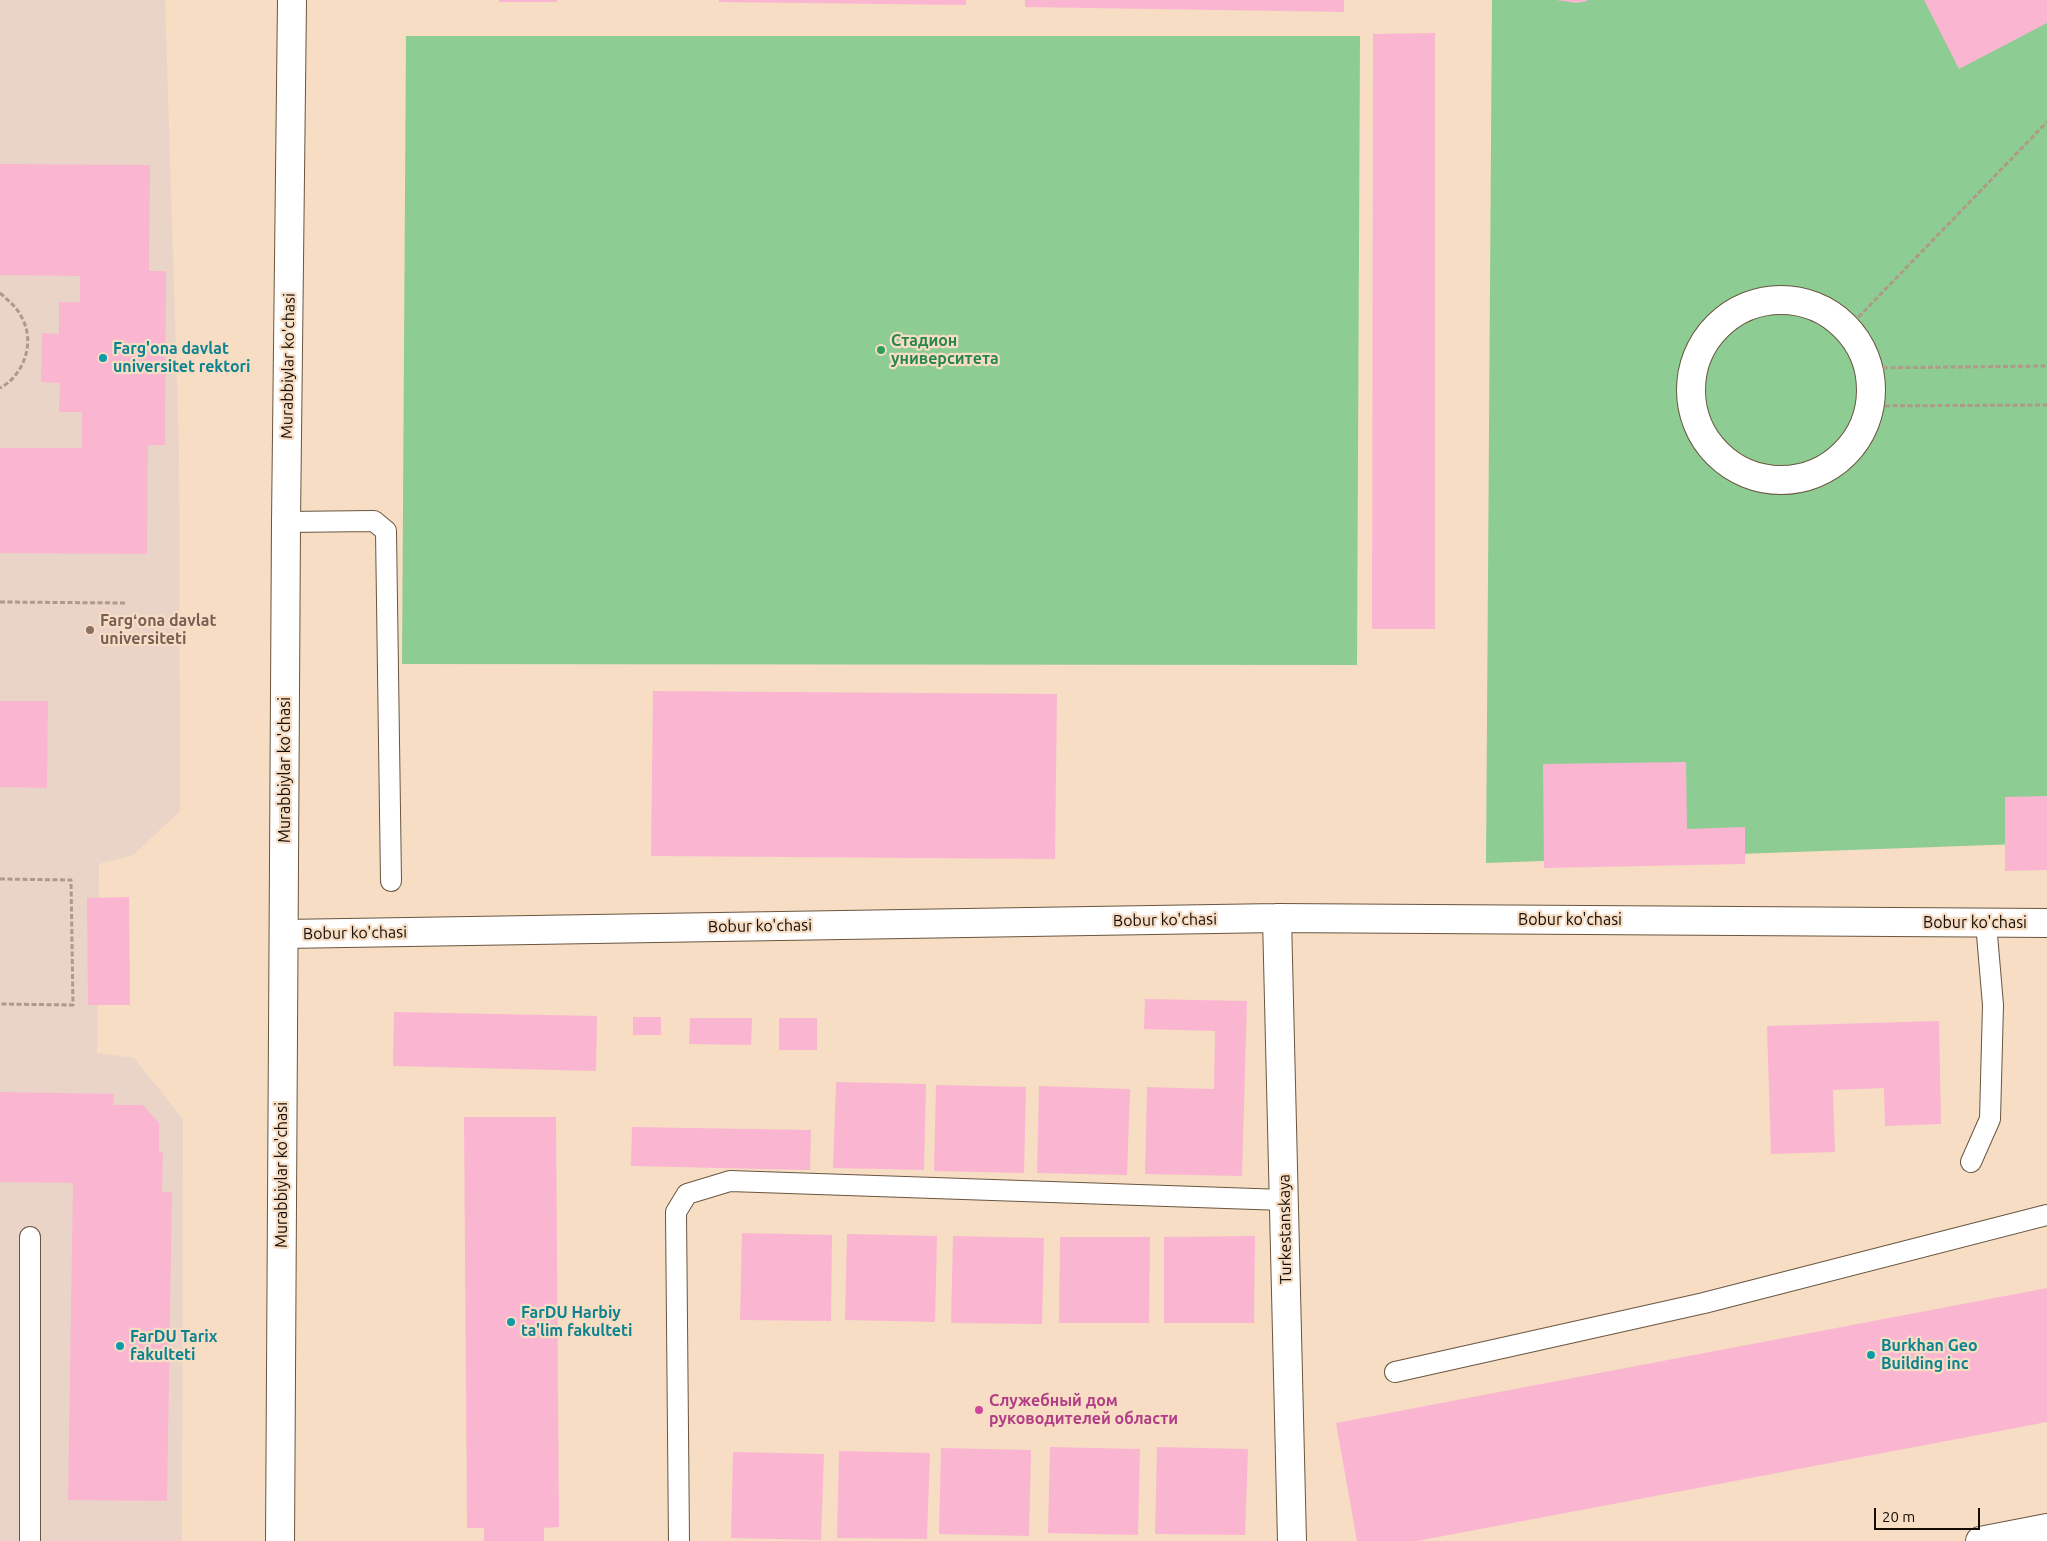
<!DOCTYPE html>
<html>
<head>
<meta charset="utf-8">
<style>
	body { margin:0 }
	#map { position:relative; width:2047px; height:1541px; overflow:hidden; background:#f6ddc4; font-family:Ubuntu,sans-serif }
	canvas { display:block }
	.scale { position:absolute; left:1874px; top:1508px; width:106px; height:22px; box-sizing:border-box; border:2px solid #130b04; border-top:0; padding-left:6px; font-size:15px; line-height:18px; white-space:nowrap; color:#130b04; -webkit-text-stroke:4px #f6ddc4; paint-order:stroke }
</style>
</head>
<body>
<div id="map">
<canvas width="2047" height="1541"></canvas>
<div class="scale">20 m</div>
</div>
<script>
const ctx = document.querySelector('canvas').getContext('2d');
ctx.lineJoin = 'round';
function paint(path, color) { ctx.fillStyle = color; ctx.fill(path, 'evenodd'); }
function stroke(path, color, width, dash) { ctx.strokeStyle = color; ctx.lineWidth = width; ctx.lineCap = dash ? 'butt' : 'round'; ctx.setLineDash(dash || []); ctx.stroke(path); }
function drawText(font, color, halo, rows, align = 'center') {
  ctx.font = font + ' Ubuntu,sans-serif'; ctx.lineWidth = 4.5; ctx.setLineDash([]); ctx.textBaseline = 'middle'; ctx.strokeStyle = halo; ctx.fillStyle = color; for (const [text, x, y, turn = 0] of rows) {
    ctx.save(); ctx.translate(x, y); ctx.rotate((+turn || 0) * Math.PI / 180); ctx.textAlign = isNaN(turn) ? turn : align; if (halo) ctx.strokeText(text, 0, 0); ctx.fillText(text, 0, 0); ctx.restore();
  }
}
paint(new Path2D(`
	M0 0H165L179 449 180 811 133 855 99 864 97 1053 134 1058 183 1119 182 1541H0Z`), '#ead3c7');
paint(new Path2D(`
	M1492 0H2047V843L1486 863Z
	M406 36H1360L1357 665 402 664Z`), '#8dcc93');
paint(new Path2D(`
	M499 0H557V2H499Z
	M719 0H966V5L719 2Z
	M1025 0H1344V12L1025 7Z
	M1556 0H1587V1L1577 3Z
	M1924 0H2047V23L1959 69Z
	M1435 33V629H1372L1373 34Z
	M0 164 150 165 149 271H166L165 445H148L147 554 0 553V448H82V412H59L60 383 41 382 42 333 59 334V302H80V276L0 275Z
	M653 691 1057 694 1055 859 651 856Z
	M0 701H48L47 788 0 787Z
	M1686 762 1687 829 1745 827V864L1544 868 1543 764Z
	M2047 796V870L2005 871V797Z
	M129 897 130 1005H88L87 898Z
	M1145 999 1247 1001 1242 1176 1145 1174 1147 1087 1214 1089 1215 1031 1144 1029Z
	M394 1012 597 1016 596 1071 393 1066Z
	M633 1017H661V1035H633Z
	M690 1018H752L751 1045 689 1044Z
	M779 1018H817V1050H779Z
	M1939 1021 1941 1124 1885 1126 1884 1088 1833 1090 1835 1152 1771 1154 1767 1026Z
	M836 1082 926 1084 924 1170 833 1168Z
	M936 1085 1026 1087 1024 1173 934 1171Z
	M1039 1086 1130 1089 1127 1175 1037 1173Z
	M0 1092 114 1094 113 1105H143L159 1123V1152H163L162 1192H172L167 1501 68 1500 73 1183 0 1182Z
	M464 1117H556L559 1527 544 1528V1541H484V1528H467Z
	M632 1127 811 1130 810 1170 631 1166Z
	M742 1233 832 1235 831 1321 740 1320Z
	M847 1234 937 1236 935 1322 845 1320Z
	M953 1236 1044 1238 1042 1324 951 1323Z
	M1255 1236 1254 1323H1164V1237Z
	M1060 1237H1150L1149 1323H1059Z
	M2047 1288V1422L1417 1541H1357L1336 1423Z
	M1050 1447 1140 1449 1138 1535 1048 1533Z
	M1157 1447 1248 1449 1245 1535 1155 1534Z
	M941 1448 1031 1450 1029 1536 939 1534Z
	M839 1451 930 1453 927 1539 837 1538Z
	M733 1452 824 1454 821 1540 731 1538Z`), '#fab6d1');
const lane = new Path2D(`
	M286 522 374 521 386 531 391 881
	M1971 1162 1990 1119 1993 1005 1986 923
	M1395 1372 1704 1303 2047 1215
	M30 1541V1237
	M679 1541 676 1212 687 1194 730 1181 1284 1200`);
const street = new Path2D(`
	M1691 390a90 90 0 1 1 180 0a90 90 0 1 1-180 0Z
	M1277 918 1292 1541
	M284 934 1277 918 2047 923`);
const secondary = new Path2D(`
	M280 1541 286 522 292 0
	M1980 1541 2047 1528`);
stroke(lane, '#6a5640', 22);
stroke(street, '#6a5640', 30);
stroke(secondary, '#6a5640', 30);
stroke(new Path2D(`
	M0 293C9 301 18 308 23 320 35 344 23 376 0 388
	M1848 328 2047 122
	M1868 368 2047 366
	M1870 406 2047 405
	M0 602 127 603
	M0 879 71 880 73 1005 0 1004`), '#ae9a87', 3, [5, 2.5]);
stroke(lane, '#fff', 20);
stroke(street, '#fff', 28);
stroke(secondary, '#fff', 28);
for (const [x, y, r, color] of [
	[881,350,5,"#2e9e5b"],
	[103,358,5,"#0f9aa8"],
	[90,630,5,"#8d6e63"],
	[511,1322,5,"#0f9aa8"],
	[120,1346,5,"#0f9aa8"],
	[1871,1355,5,"#0f9aa8"],
	[979,1410,5,"#d1479c"]
]) { const dot = new Path2D(); dot.arc(x, y, r, 0, 2 * Math.PI); ctx.fillStyle = color; ctx.fill(dot); stroke(dot, '#f6ddc4', 2); }
drawText('bold 16px', '#27864d', '#f6ddc4', [
	["Стадион",891,341],
	["университета",891,359]
], 'left');
drawText('bold 16px', '#0d838f', '#f6ddc4', [
	["Farg'ona davlat",113,349],
	["universitet rektori",113,367],
	["FarDU Harbiy",521,1313],
	["ta'lim fakulteti",521,1331],
	["FarDU Tarix",130,1337],
	["fakulteti",130,1355],
	["Burkhan Geo",1881,1346],
	["Building inc",1881,1364]
], 'left');
drawText('16px', '#130b04', '#f6ddc4', [
	["Murabbiylar ko'chasi",288,366,-89],
	["Murabbiylar ko'chasi",285,770,-90],
	["Bobur ko'chasi",1165,920,-1],
	["Bobur ko'chasi",1570,920],
	["Bobur ko'chasi",1975,923],
	["Bobur ko'chasi",760,926,-1],
	["Bobur ko'chasi",355,933,-1],
	["Murabbiylar ko'chasi",282,1175,-90],
	["Turkestanskaya",1285,1229,-91]
]);
drawText('bold 16px', '#785e54', '#f6ddc4', [
	["Fargʻona davlat",100,621],
	["universiteti",100,639]
], 'left');
drawText('bold 16px', '#b23c85', '#f6ddc4', [
	["Служебный дом",989,1401],
	["руководителей области",989,1419]
], 'left');
</script>
</body>
</html>
